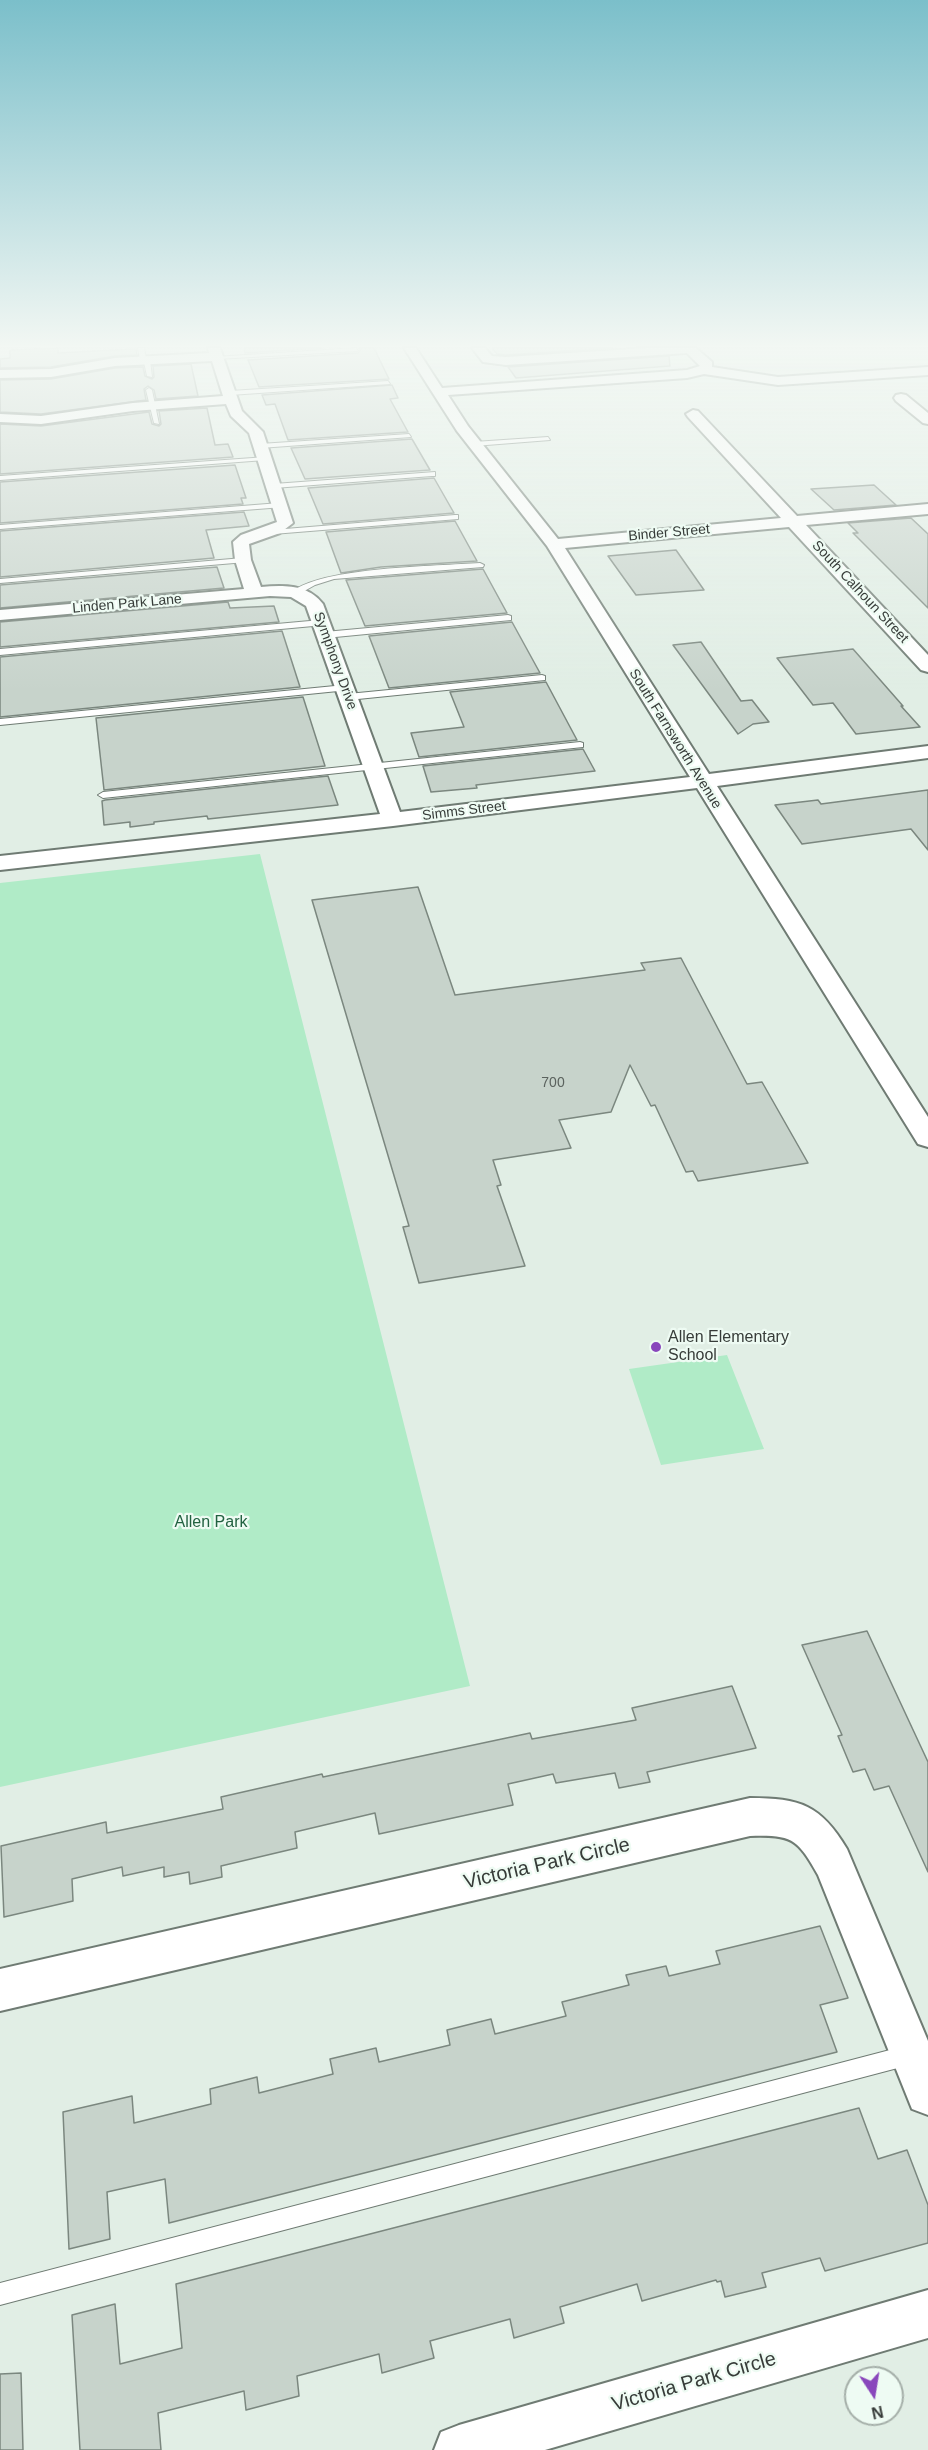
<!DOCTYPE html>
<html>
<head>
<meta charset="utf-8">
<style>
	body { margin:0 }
	#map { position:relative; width:928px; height:2450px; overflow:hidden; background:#e1eee5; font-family:Arial,sans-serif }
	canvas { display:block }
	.north { position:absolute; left:844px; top:2366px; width:60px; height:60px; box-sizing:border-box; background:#eefbf3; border:2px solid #a5afa9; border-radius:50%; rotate:168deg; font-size:16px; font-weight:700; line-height:24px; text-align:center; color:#373c39 }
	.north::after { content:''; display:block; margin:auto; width:21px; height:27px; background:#8947bc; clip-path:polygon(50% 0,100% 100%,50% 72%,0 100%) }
</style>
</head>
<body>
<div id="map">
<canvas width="928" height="2450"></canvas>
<div class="north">N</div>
</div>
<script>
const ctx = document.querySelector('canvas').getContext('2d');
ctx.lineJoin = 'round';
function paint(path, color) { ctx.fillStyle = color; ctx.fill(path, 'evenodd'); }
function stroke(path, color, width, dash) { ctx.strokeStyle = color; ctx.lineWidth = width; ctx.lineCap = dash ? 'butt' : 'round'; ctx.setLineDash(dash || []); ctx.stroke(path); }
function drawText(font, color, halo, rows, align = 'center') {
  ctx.font = font + ' Arial,sans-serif'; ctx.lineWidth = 4.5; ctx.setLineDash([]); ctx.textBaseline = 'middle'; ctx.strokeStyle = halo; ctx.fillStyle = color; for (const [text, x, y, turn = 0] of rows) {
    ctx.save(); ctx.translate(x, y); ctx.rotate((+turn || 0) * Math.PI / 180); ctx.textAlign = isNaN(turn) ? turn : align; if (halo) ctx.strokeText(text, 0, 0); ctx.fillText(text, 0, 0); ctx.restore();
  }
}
paint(new Path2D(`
	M260 854 470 1686 0 1787V883Z
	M727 1355 764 1449 661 1465 629 1369Z`), '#b0ebc7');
const building = new Path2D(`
	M58 348V353L133 349H136L137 355 115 356 51 367 0 368V359L10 358V350Z
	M244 348H322L245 353Z
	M359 348H374L389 379 259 387 248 360 358 353 360 351Z
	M492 348H613L506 355 497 354Z
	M669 356 670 366 516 378 508 367Z
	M191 364 198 396 156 399 154 390 148 386 144 389 146 400 41 414 0 412V380L51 379 115 368 143 367 145 376 152 379 154 377 153 366Z
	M392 385 398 398 390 399 408 432 288 440 275 404 266 405 262 395Z
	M207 408 215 445 228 444 233 457 0 474V424L41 426 149 412 152 424 159 426 161 424 159 411Z
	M412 439 430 470 305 479 291 448Z
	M235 465 246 498H241L243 504 0 523V482Z
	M434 478 454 513 323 524 308 488Z
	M874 485 896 505 834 510 811 489Z
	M244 512 249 526 206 530 214 558 0 577V531Z
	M911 518 928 534V608L853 533H858L848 523Z
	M455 521 477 561 381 567 341 573 326 532Z
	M676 550 704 590 636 595 608 556Z
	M217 567 224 588 0 608V585Z
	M483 569 507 613 365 626 346 580Z
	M228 602 230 608 274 606 279 622 0 647V622Z
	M512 622 540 673 389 688 369 636Z
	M282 631 300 687 0 717V657Z
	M701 642 741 701 752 700 769 722 753 724 738 734 673 645Z
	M853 649 903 706H901L920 727 856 734 833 703 813 705 777 658Z
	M546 682 577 740 419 757 411 733 464 727 450 692Z
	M303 697 325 766 104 790 96 718Z
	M583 749 595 771 476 785 477 788 431 792 423 766Z
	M328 776 338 805 208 819 207 816 154 822V824L130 827V822L104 825 102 801 105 800Z
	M928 790V850L911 829 802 844 775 805 818 800 821 804Z
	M418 887 455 995 645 970 641 963 681 958 747 1084 762 1082 808 1163 698 1181 693 1171 686 1172 655 1105 651 1106 630 1065 611 1112 559 1120 571 1148 493 1160 501 1185 497 1186 525 1266 419 1283 403 1227 409 1226 312 900Z
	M867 1631 928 1762V1872L889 1786 874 1790 865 1769 853 1772 838 1736 842 1735 802 1645Z
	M732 1686 756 1748 647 1772 650 1782 619 1788 615 1773 556 1783 553 1774 508 1784 513 1805 379 1834 375 1813 295 1832 297 1848 221 1866 222 1877 190 1884 189 1872 164 1877V1867L123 1876 122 1867 72 1879 73 1901 4 1917 1 1846 106 1822 107 1833 223 1809 221 1797 322 1774 323 1777 530 1733 532 1739 636 1720 632 1708Z
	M820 1926 848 1998 820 2005 837 2052 169 2223 165 2179 107 2192 110 2239 69 2249 63 2112 132 2096 134 2123 211 2104 210 2089 257 2077 259 2093 333 2074 330 2059 376 2048 379 2062 450 2045 447 2030 491 2019 495 2034 566 2016 562 2002 629 1985 626 1975 666 1966 669 1976 720 1964 716 1951Z
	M859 2108 878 2159 907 2150 928 2205V2243L825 2271 820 2258 762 2273 766 2287 725 2297 721 2281 717 2282 716 2280 642 2301 637 2284 560 2307 564 2323 514 2338 510 2319 430 2341 434 2358 382 2373 379 2354 297 2376 299 2396 246 2410 244 2391 158 2413 161 2450H80L72 2315 115 2304 120 2364 182 2348 176 2284Z
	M21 2373 23 2450H0V2374Z`);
paint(building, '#c7d3cb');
stroke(building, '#7b877f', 1.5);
const lane = new Path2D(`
	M138 348H144L146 358 150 360 152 377 147 376 144 362 140 360Z
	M356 348 358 351 217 359 214 357Z
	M388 381 390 384 230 395 227 393 230 391Z
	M149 388 152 390 159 424 154 423 146 390Z
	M409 434 411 437 260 448 257 446 260 444Z
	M548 437 550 440 474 446 471 444 474 442Z
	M267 457 265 460 0 480V476Z
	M435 472V476H432L274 488 270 486 274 484Z
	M280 503H283V507L0 529V525Z
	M455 515H458V519L273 534 269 532 273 530Z
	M243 558 247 560 246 562 0 583V579Z
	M480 563 484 565 483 567 334 579 315 585 299 594 292 592C321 567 438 566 480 563Z
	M508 615 511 616V620L325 638 321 635 325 632Z
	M321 620 325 623 324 625 0 655V649Z
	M542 675 545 676V680L348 700 343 697 348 694Z
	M345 685 349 688 348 690 0 725V719Z
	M580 742 583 743V747L103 798 98 795 103 792Z
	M909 2045 916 2048 919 2055 916 2062 909 2065 0 2305V2283Z`);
const street = new Path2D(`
	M208 348H220L242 411 263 432 293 523 280 533 249 544 251 560 261 587C283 585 308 584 323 604L400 812 690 777 547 546 457 431 404 348H416L442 388 687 370 700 366 687 353 506 365 483 362 472 348H485L492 356 506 357 647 348H696L712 362V367L778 377 928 367V375L778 385 704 374 687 378 448 395 468 426 558 539 781 518 688 417 686 414 693 410 698 411 797 516 928 504V514L806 525 928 655V672L921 670 789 527 565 548 709 774 928 746V758L717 786 928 1117V1147L918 1144 697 788 393 826 0 870V856L380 814 306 606 291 597 270 596 0 620V610L244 589 235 560 233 542 241 535 277 522 249 433 231 416 226 404 133 411 41 424 0 422V414L41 416 133 403 223 396 212 361 115 366 51 377 0 378V370L51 369 115 358 209 353Z
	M901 394 906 395 928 413V424L923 423 896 401 894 398 896 395Z
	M750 1798C800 1798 821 1805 847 1849L928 2041V2115L912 2109 818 1875C797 1838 792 1835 750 1836L0 2011V1969Z
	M928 2290V2338L545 2450H434L441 2432 459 2425Z`);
stroke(lane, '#6f7b73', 2);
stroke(street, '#6f7b73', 4);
paint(lane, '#fff');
paint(street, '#fff');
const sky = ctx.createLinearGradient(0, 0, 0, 691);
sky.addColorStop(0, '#7bbfca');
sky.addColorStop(0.5, '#f2f7f3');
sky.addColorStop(1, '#f2f7f300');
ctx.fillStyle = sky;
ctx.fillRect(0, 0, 928, 691);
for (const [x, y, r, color] of [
	[656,1347,6,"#8947bc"]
]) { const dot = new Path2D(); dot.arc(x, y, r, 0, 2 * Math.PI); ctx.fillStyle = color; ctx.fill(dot); stroke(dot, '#eefbf3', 2); }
drawText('14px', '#373c39', '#eefbf3', [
	["Binder Street",669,533,-5],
	["South Calhoun Street",860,592,47],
	["Linden Park Lane",127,604,-5],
	["Symphony Drive",335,661,70],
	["South Farnsworth Avenue",675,739,58],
	["Simms Street",464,811,-7]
]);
drawText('14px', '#5b625e', null, [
	["700",553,1083]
]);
drawText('16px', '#373c39', '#eefbf3', [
	["Allen Elementary",668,1338],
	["School",668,1356]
], 'left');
drawText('16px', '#226241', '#eefbf3', [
	["Allen Park",211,1523]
]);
drawText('20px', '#373c39', '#eefbf3', [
	["Victoria Park Circle",547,1864,-13],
	["Victoria Park Circle",694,2382,-16]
]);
</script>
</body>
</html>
